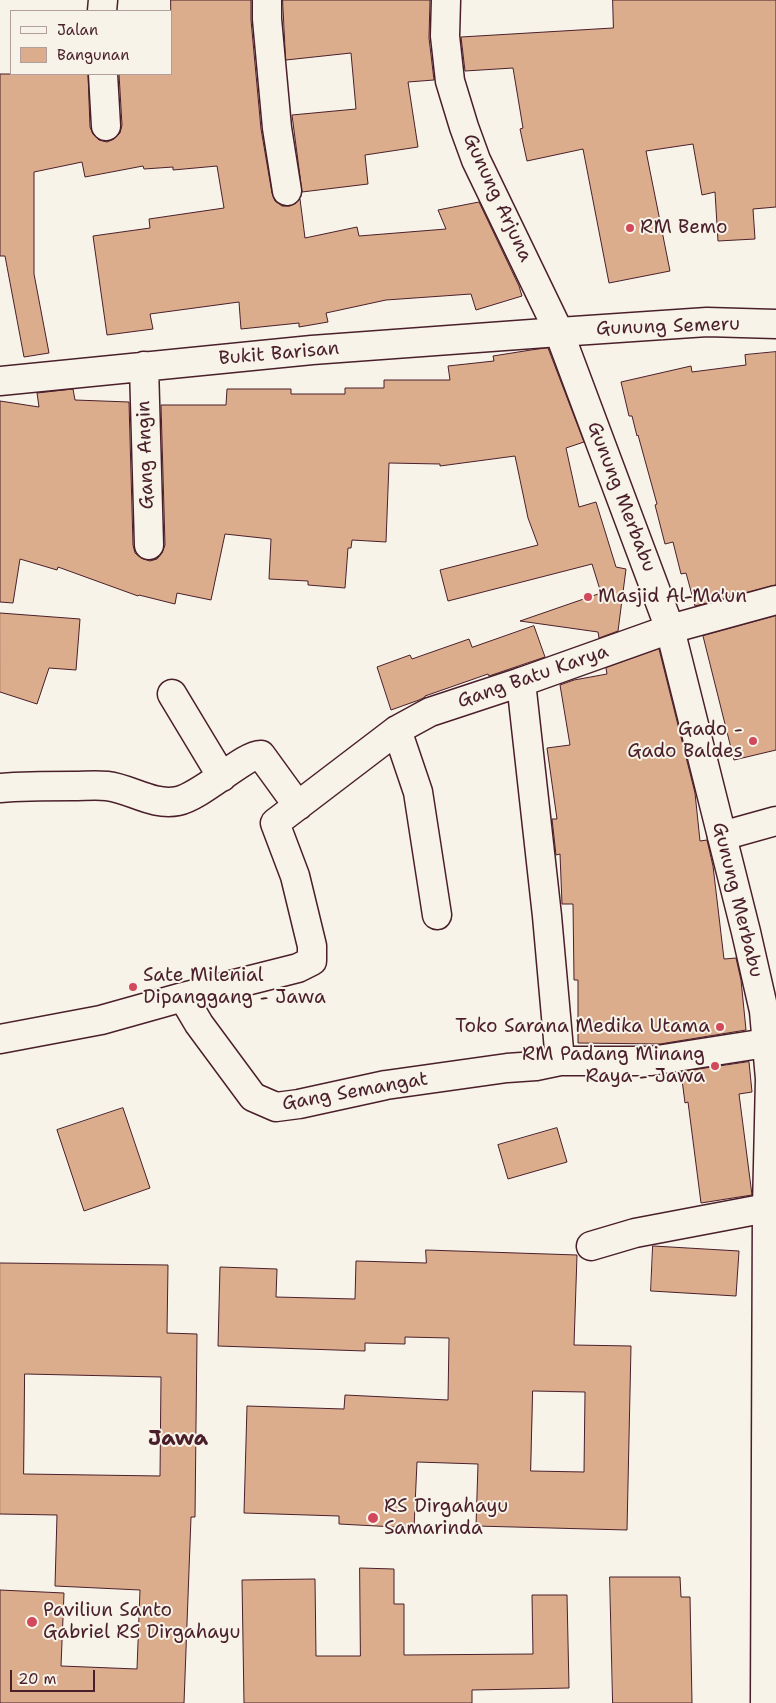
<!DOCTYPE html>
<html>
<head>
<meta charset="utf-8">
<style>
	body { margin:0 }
	#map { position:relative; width:776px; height:1703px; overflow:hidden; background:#f7f3e8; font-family:"Shantell Sans",sans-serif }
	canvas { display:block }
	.legend { position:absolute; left:10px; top:10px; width:162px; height:65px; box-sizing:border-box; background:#f7f3e8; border:1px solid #b29e9c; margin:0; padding:6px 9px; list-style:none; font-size:15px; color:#4a1f2b }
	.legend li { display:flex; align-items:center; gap:10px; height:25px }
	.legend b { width:25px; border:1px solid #b29e9c }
	.scale { position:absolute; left:10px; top:1670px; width:85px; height:22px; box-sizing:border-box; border:2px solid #4a1f2b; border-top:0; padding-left:6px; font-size:15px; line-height:18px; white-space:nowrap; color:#4a1f2b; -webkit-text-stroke:4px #f7f3e8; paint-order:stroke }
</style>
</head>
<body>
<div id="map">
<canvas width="776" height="1703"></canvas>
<ul class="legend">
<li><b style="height:6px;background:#f7f3e8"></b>Jalan</li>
<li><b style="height:14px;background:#dbad8c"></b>Bangunan</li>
</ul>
<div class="scale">20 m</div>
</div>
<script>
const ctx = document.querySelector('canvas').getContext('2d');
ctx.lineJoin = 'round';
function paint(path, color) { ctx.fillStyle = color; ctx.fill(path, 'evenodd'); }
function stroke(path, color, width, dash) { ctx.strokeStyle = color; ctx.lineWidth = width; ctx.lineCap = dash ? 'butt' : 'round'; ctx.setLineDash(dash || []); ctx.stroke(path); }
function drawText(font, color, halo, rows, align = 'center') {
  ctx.font = font + ' "Shantell Sans",sans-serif'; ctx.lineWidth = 4; ctx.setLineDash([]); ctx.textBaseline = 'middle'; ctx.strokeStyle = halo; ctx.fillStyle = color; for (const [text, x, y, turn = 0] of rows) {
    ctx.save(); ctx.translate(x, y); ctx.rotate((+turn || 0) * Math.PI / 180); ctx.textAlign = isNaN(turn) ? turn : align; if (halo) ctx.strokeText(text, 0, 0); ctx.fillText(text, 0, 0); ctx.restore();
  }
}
const building = new Path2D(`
	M171 0H251V20L261 129 272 193 275 201 282 206H290L296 203 300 199 305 238 357 227 359 236 446 229 438 210 479 202 519 286 522 296 476 310 471 294 386 300 326 313 328 322 299 327V323L241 329 239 302 150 314 153 329 107 335 93 236 150 228 149 219 224 208 217 166 173 170V167L144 169 143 166 85 177 82 162 34 172V274L49 353 24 357 5 256H0V74H88L90 127 93 134 99 140 107 142 114 139 120 133 122 125 119 74H171Z
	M283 0H430L429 38 434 80 408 82 418 147 365 155 368 184 302 192 292 115 356 109 351 53 286 60Z
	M613 0H776V207L753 209 755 239 718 241 715 192 702 195 693 144 646 151 670 271 609 283 583 149 527 161 520 129 523 128 513 68 465 71 461 37 613 28Z
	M548 348 584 442 566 448 579 507 596 502 616 567 626 569 618 631 599 638 598 632 520 621 601 593 592 564 448 601 440 570 538 545 528 518 515 456 440 466V464L389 463 386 542 352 540 351 548H348L345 588 308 585V581L269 579 271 539 225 534 211 600 177 593 175 604 139 595 138 596 58 567 57 570 20 559 13 603 0 602V401L39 407 37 393 73 389 75 400 129 402 133 545 135 553 141 558 150 561 157 559 162 553 165 545 161 405H226L227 389H291V394H345V388H384V380H450L448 366 494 361 493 356 531 350Z
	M776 352V585L695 606 686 573 681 574 673 542 665 544 655 505 657 504 638 435 637 436 632 416H629L621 382 691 366 692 372 746 365 745 355Z
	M0 613 80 619 76 670 49 668 37 704 0 692Z
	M776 616V750L734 760 703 636Z
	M534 626 545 657 489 676 488 674 425 696V697L419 700 391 710 377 667 410 655 412 659 469 639 472 647Z
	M659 649 695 793 700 841 707 840 713 866 724 959 736 958 741 980 746 1030 660 1044 578 1043V980H574L573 904H562L560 854 556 855 552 819H557L547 748 570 745 560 685 574 680 607 674 606 668Z
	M749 1062 752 1092 739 1094 752 1195 701 1203 688 1102 685 1103 681 1072Z
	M123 1108 150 1188 84 1211 57 1130Z
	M557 1128 567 1162 508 1179 498 1145Z
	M653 1246 739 1251 736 1296 651 1291Z
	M426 1250 577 1255 574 1345 631 1346 627 1530 476 1526 478 1464 417 1462 414 1528 339 1524V1516L244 1513 247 1406 344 1409 345 1395 448 1400 449 1338 405 1337V1344L365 1343V1351L218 1346 220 1267 277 1269 276 1297 355 1299 356 1261 426 1263ZM533 1391 585 1392 584 1472 531 1471Z
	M0 1263 168 1265 167 1333 197 1334 195 1517H191L184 1703H0V1590L64 1593 61 1666 137 1669 140 1590 55 1586 57 1515 0 1514ZM25 1374 161 1377 160 1476 24 1474Z
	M360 1568 394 1569V1604H404V1655L533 1654 532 1595H567L569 1688 472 1690V1703H244L242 1580 315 1579 316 1656H360Z
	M610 1577H680L681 1597H690L692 1703H613Z`);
paint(building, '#dbad8c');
stroke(building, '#4a1f2b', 1);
const minor = new Path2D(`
	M267 0V19L277 128 287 191
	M102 11 103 0
	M103 74 106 126
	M144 366 149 545
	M0 381 312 350 559 332 707 322 776 324
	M521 682 547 916 560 1061
	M172 694 222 777
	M397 730 418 792 437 915
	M0 788C24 786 48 786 73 786 84 786 96 785 107 786 132 789 152 806 178 801 202 796 245 754 261 755L298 806
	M722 836 776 821
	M183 997 199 1024 253 1097 276 1107 299 1104 386 1085 507 1068 536 1066 560 1061H651L766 1043
	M0 1039 101 1020 183 997 298 968 312 961V946L295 876 275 823 397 730 430 712 521 682 670 629 776 600
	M591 1246 635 1233 767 1208`);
const tertiary = new Path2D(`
	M446 0 445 36 450 81 464 127 476 160 559 332 670 629 746 932 764 1011 770 1079 767 1208 765 1703`);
stroke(minor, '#4a1f2b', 31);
stroke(tertiary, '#4a1f2b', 31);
stroke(minor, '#f7f3e8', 28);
stroke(tertiary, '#f7f3e8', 28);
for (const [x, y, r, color] of [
	[630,228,5,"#d1495b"],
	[588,597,5,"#d1495b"],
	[753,741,5,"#d1495b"],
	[133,987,5,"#d1495b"],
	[720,1027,5,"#d1495b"],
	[715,1066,5,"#d1495b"],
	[373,1518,6,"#d1495b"],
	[32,1622,6,"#d1495b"]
]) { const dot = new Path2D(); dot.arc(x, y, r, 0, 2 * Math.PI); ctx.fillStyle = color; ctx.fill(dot); stroke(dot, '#f7f3e8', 2); }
drawText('19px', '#4a1f2b', '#f7f3e8', [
	["Gunung Arjuna",497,198,65],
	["Gunung Semeru",668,327,-2],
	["Bukit Barisan",279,354,-5],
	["Gang Angin",146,455,-92],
	["Gunung Merbabu",621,497,69],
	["Gang Batu Karya",533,677,-19],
	["Gunung Merbabu",737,900,76],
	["Gang Semangat",355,1092,-10]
]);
drawText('19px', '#4a1f2b', '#f7f3e8', [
	["RM Bemo",640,228],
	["Masjid Al-Ma'un",598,597],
	["Gado -",743,730,"right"],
	["Gado Baldes",743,752,"right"],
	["Sate Milenial",143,976],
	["Dipanggang - Jawa",143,998],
	["Toko Sarana Medika Utama",710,1027,"right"],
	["RM Padang Minang",705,1055,"right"],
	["Raya - Jawa",705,1077,"right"],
	["RS Dirgahayu",384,1507],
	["Samarinda",384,1529],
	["Paviliun Santo",43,1611],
	["Gabriel RS Dirgahayu",43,1633]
], 'left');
drawText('bold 21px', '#4a1f2b', '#f7f3e8', [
	["Jawa",178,1440]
]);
</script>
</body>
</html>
